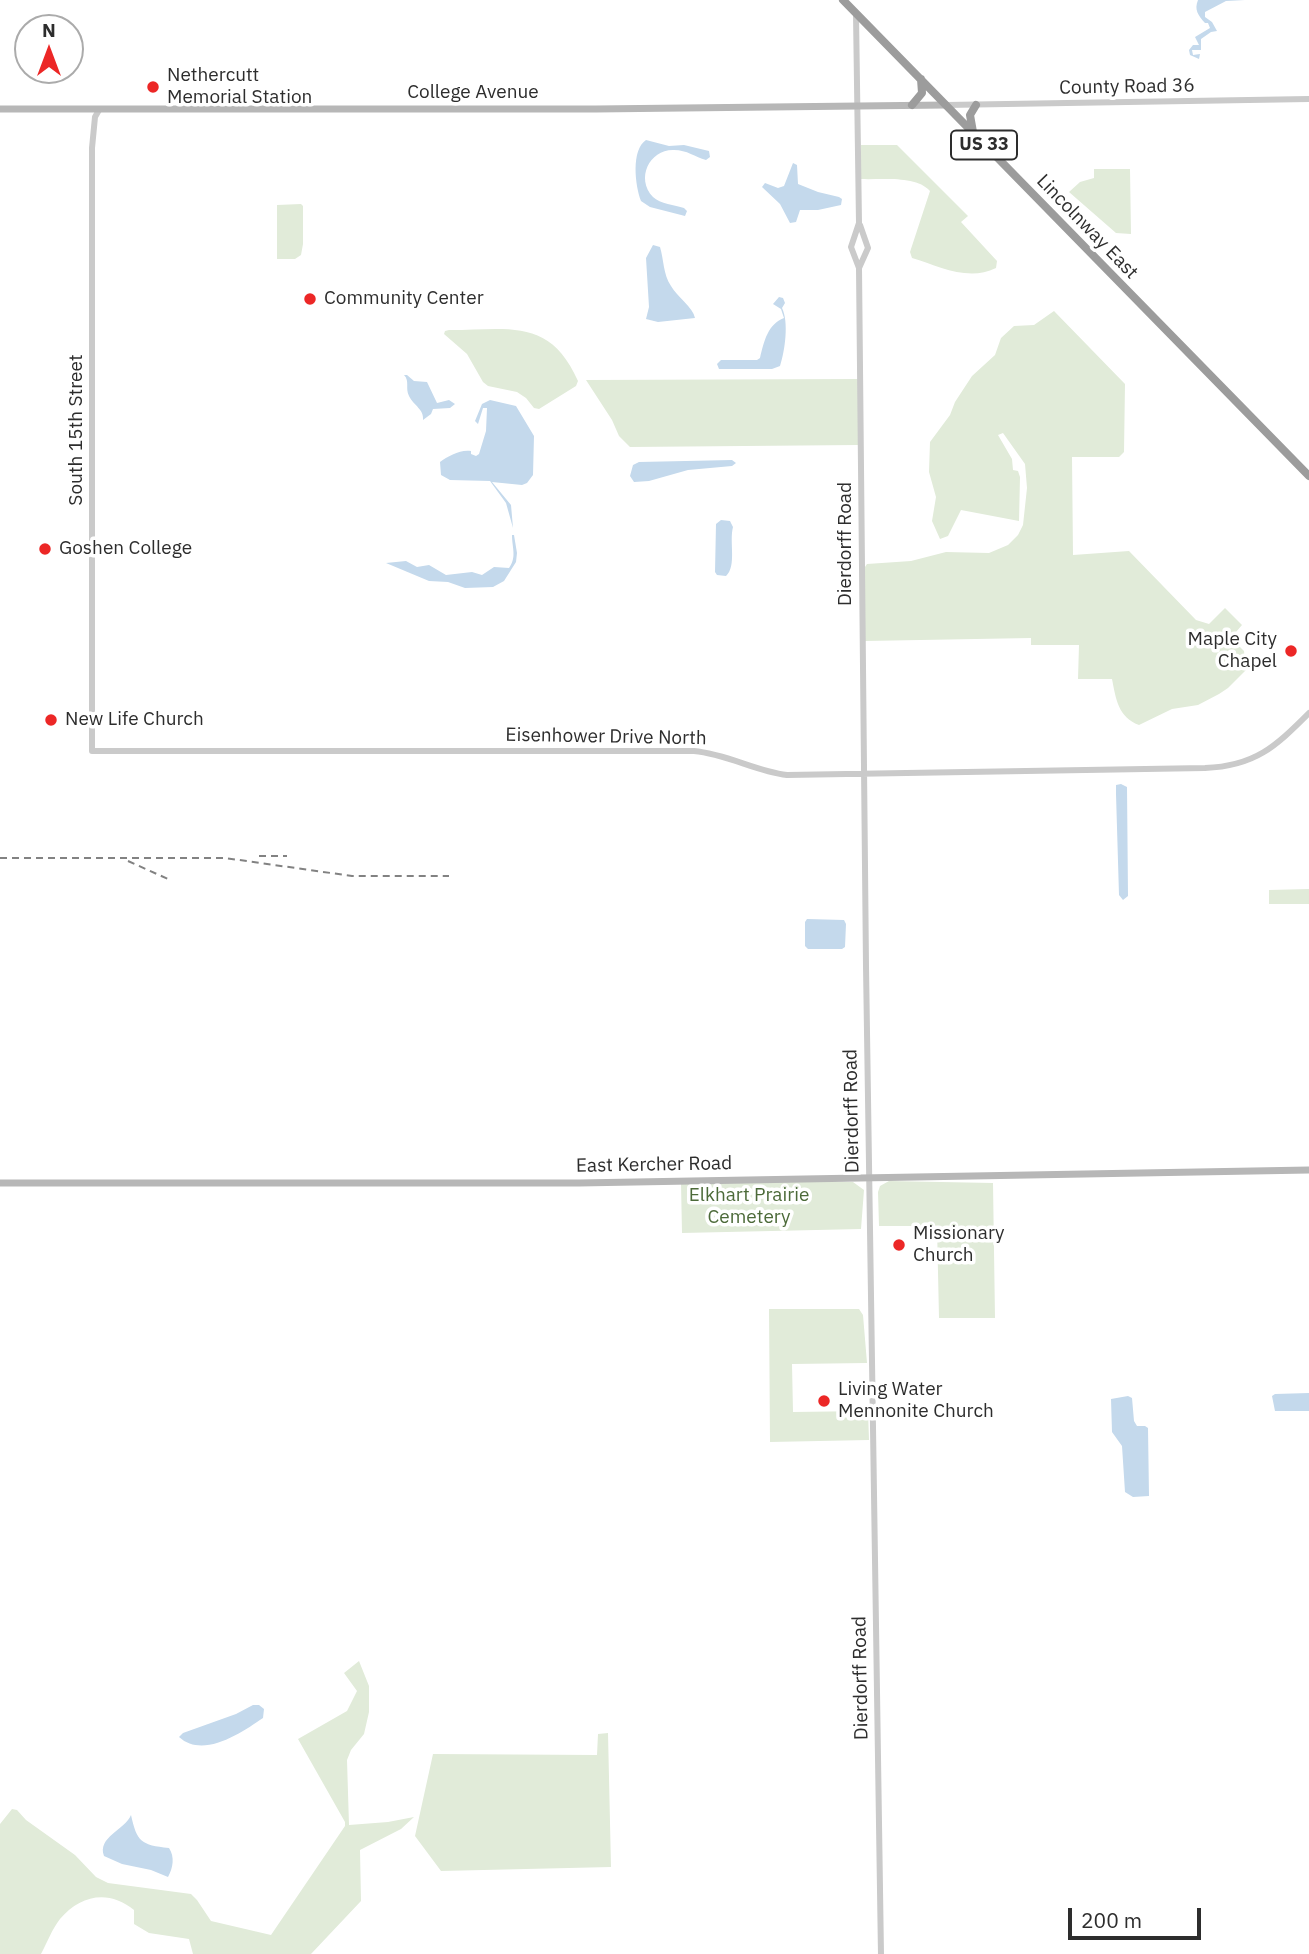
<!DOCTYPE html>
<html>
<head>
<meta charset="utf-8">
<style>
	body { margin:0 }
	#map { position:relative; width:1309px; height:1954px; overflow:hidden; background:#fff; font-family:"IBM Plex Sans",sans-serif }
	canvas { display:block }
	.north { position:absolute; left:14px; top:14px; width:70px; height:70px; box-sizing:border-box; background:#fff; border:2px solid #ababab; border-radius:50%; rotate:0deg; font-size:19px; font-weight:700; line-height:28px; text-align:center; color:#2d2d2d }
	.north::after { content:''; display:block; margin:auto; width:24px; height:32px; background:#ec2726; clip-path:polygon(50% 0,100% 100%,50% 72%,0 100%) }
	.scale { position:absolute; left:1068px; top:1908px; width:133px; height:32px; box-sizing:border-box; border:4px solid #2d2d2d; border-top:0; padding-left:9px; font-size:21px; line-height:24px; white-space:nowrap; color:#2d2d2d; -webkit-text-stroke:5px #fff; paint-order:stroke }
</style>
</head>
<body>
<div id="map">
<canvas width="1309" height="1954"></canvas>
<div class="north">N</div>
<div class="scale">200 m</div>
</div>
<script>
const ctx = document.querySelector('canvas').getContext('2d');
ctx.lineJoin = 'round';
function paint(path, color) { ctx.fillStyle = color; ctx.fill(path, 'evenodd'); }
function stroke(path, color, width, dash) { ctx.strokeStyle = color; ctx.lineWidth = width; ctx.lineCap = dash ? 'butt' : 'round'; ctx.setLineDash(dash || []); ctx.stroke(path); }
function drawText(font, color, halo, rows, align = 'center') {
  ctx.font = font + ' "IBM Plex Sans",sans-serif'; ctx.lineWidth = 7; ctx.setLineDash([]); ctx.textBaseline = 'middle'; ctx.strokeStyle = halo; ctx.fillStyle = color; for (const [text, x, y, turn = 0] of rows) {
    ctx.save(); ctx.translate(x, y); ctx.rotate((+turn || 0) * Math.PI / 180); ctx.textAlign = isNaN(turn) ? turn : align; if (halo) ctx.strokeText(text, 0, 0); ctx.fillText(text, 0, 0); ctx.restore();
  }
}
paint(new Path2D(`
	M861 145H897L968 216 961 222 997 261 996 268C968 282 939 266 912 258L910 252 930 191C916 175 881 180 861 179Z
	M1094 169H1130L1131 234 1116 233 1069 192 1080 182 1094 178Z
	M301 204 303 206V244L301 255 295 259H277V205Z
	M1054 311 1125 384 1124 452 1119 457H1072L1073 555 1129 551 1196 620 1209 624 1225 608 1242 625 1236 632 1234 641 1244 651 1246 670 1228 688 1219 694 1198 705 1172 709 1139 725C1118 717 1116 699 1112 679H1078L1079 645H1031V638L865 641V567L867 564 911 561 946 552 989 553 1008 545 1018 535 1023 525 1027 488 1025 464 1003 433 998 435 1012 459 1013 470 1018 471 1020 477 1019 521 961 510 948 536 940 539 932 521 936 497 929 472 930 442 950 415 955 402 972 376 995 355 1001 338 1014 326 1034 325Z
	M449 330C508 330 550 317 578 381L576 386 539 409 534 408 526 398 517 392 488 386 483 382 467 354 444 334 445 331Z
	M858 379V445L630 447 619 436 612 420 586 380Z
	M1309 889V904H1269V890Z
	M756 1181 853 1182 864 1190 861 1229 682 1233 681 1183Z
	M889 1181 993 1183 995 1318H939L937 1226H879L878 1192 880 1186Z
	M769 1309H859L863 1315 867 1363 792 1364 793 1412 868 1411 869 1440 770 1442Z
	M359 1661 369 1686V1712L364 1734 351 1750 347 1760 349 1825 388 1822 414 1817 401 1829 360 1850 361 1901 311 1954H193L189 1939 149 1933 134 1924V1910C109 1889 80 1895 60 1919 52 1929 47 1943 41 1954H0V1824L12 1809 17 1810 26 1820 75 1855 96 1877 108 1883 191 1894 197 1900 211 1921 271 1935 345 1826V1822L298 1739 347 1711 357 1691 344 1673Z
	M608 1733 611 1867 441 1871 415 1836 433 1754 597 1755 598 1734Z`), '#e1ebd9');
paint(new Path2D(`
	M1198 0H1245L1226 1 1205 12V17L1212 22 1217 31 1211 32 1201 39V50H1192L1193 55 1200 54 1199 59 1190 55 1189 50 1193 45H1199L1195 37 1210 28 1208 23H1205C1198 15 1194 10 1198 0Z
	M646 140 669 146 684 145 709 151 710 157 706 160C695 157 687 150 674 150 650 149 635 178 653 197 660 204 675 205 684 208L687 211 685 216 650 207 641 201C635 185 631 150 646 140Z
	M793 163 797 165 798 184 818 192 839 197 842 199 841 205 818 210H800L796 222 790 223 780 204 762 187 765 183 778 188 784 186Z
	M653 245 660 247C664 260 663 274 671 286 677 297 693 307 695 318L658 322 646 319 649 307 646 258Z
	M779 297 783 298 785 303 782 308C789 322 785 351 780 366L772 369H719L717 364 721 360H757L760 358C764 341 768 324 784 318L781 309 773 304Z
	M404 375H407L414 381 427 382 437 403 449 400 455 404 450 408 433 409 431 414 423 420C424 409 414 406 409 396 405 388 410 381 404 375Z
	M490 400 516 406 534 436 533 475 527 483 522 485 492 482 511 505 513 528 506 503 490 481 450 480 441 475 440 462C448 456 461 449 471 451V454L476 456 479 454 486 431 487 408H483L478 424 475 421 482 404Z
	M732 460 736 463 732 466 688 470 649 481 634 482 630 476 633 465 639 462Z
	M721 520 730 521 733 527C729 542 737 566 726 576L717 575 715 572 716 524Z
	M512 535H514L517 553 516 562 504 581 493 587 465 588 448 582 429 581 386 563 406 561 417 567 429 565 446 575 472 572 482 575 494 567 509 568C517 557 512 548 512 535Z
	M1121 784 1127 787 1128 896 1123 900 1119 895 1116 794V785Z
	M807 919 844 920 846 924 845 947 842 949H808L805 946V922Z
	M1309 1393V1411H1275L1272 1396 1275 1394Z
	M1128 1396 1132 1398 1134 1421 1137 1426H1145L1148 1428 1149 1496 1133 1497 1125 1492 1122 1446 1112 1432 1111 1399Z
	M253 1705H259L264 1709 263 1718C241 1733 203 1759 179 1737L183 1733 236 1714Z
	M131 1815C137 1842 141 1845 169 1848 175 1857 173 1868 168 1877L151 1870 122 1864 104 1856C97 1837 125 1830 131 1815Z`), '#c4d9ec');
stroke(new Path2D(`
	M856 14 859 223 851 247 859 268 866 966 881 1954
	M946 105 1309 99
	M99 110 95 117 92 148V751H694C727 754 755 771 787 775L1205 768C1255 766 1275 747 1309 713
	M859 268 868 248 860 225`), '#cacaca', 6);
stroke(new Path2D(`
	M0 109H596L946 105
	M0 1183H579L1309 1170`), '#b7b7b7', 7);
stroke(new Path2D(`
	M843 0 1309 476
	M912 105 922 93 921 79
	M973 132 970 115 976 105`), '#9c9c9c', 8);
stroke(new Path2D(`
	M259 856H287
	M0 858H225L352 876H449
	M128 861 168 879`), '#828282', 2, [7, 5]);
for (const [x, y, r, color] of [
	[153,87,7,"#ec2726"],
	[310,299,7,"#ec2726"],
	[45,549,7,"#ec2726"],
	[1291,651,7,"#ec2726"],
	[51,720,7,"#ec2726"],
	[899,1245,7,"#ec2726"],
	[824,1401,7,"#ec2726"]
]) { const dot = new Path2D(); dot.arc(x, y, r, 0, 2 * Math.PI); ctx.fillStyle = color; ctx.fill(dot); stroke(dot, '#fff', 2.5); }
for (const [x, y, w] of [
	[984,145,66]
]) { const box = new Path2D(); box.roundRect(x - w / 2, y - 14.5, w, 29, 5); ctx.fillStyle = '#fff'; ctx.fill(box); stroke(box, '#2d2d2d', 2); }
drawText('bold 18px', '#2d2d2d', null, [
	["US 33",984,145]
]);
drawText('19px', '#2d2d2d', '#fff', [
	["Nethercutt",167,76],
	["Memorial Station",167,98],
	["Community Center",324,299],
	["Goshen College",59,549],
	["Maple City",1277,640,"right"],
	["Chapel",1277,662,"right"],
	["New Life Church",65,720],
	["Missionary",913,1234],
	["Church",913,1256],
	["Living Water",838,1390],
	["Mennonite Church",838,1412]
], 'left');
drawText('19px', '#2d2d2d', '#fff', [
	["County Road 36",1127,87,-1],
	["College Avenue",473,93],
	["Lincolnway East",1087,227,46],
	["South 15th Street",77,430,-90],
	["Dierdorff Road",846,544,-90],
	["Eisenhower Drive North",606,737,1],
	["Dierdorff Road",852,1111,-91],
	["East Kercher Road",654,1165,-1],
	["Dierdorff Road",861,1678,-91]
]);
drawText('19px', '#4c6a39', '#fff', [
	["Elkhart Prairie",749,1196],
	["Cemetery",749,1218]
]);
</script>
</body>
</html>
